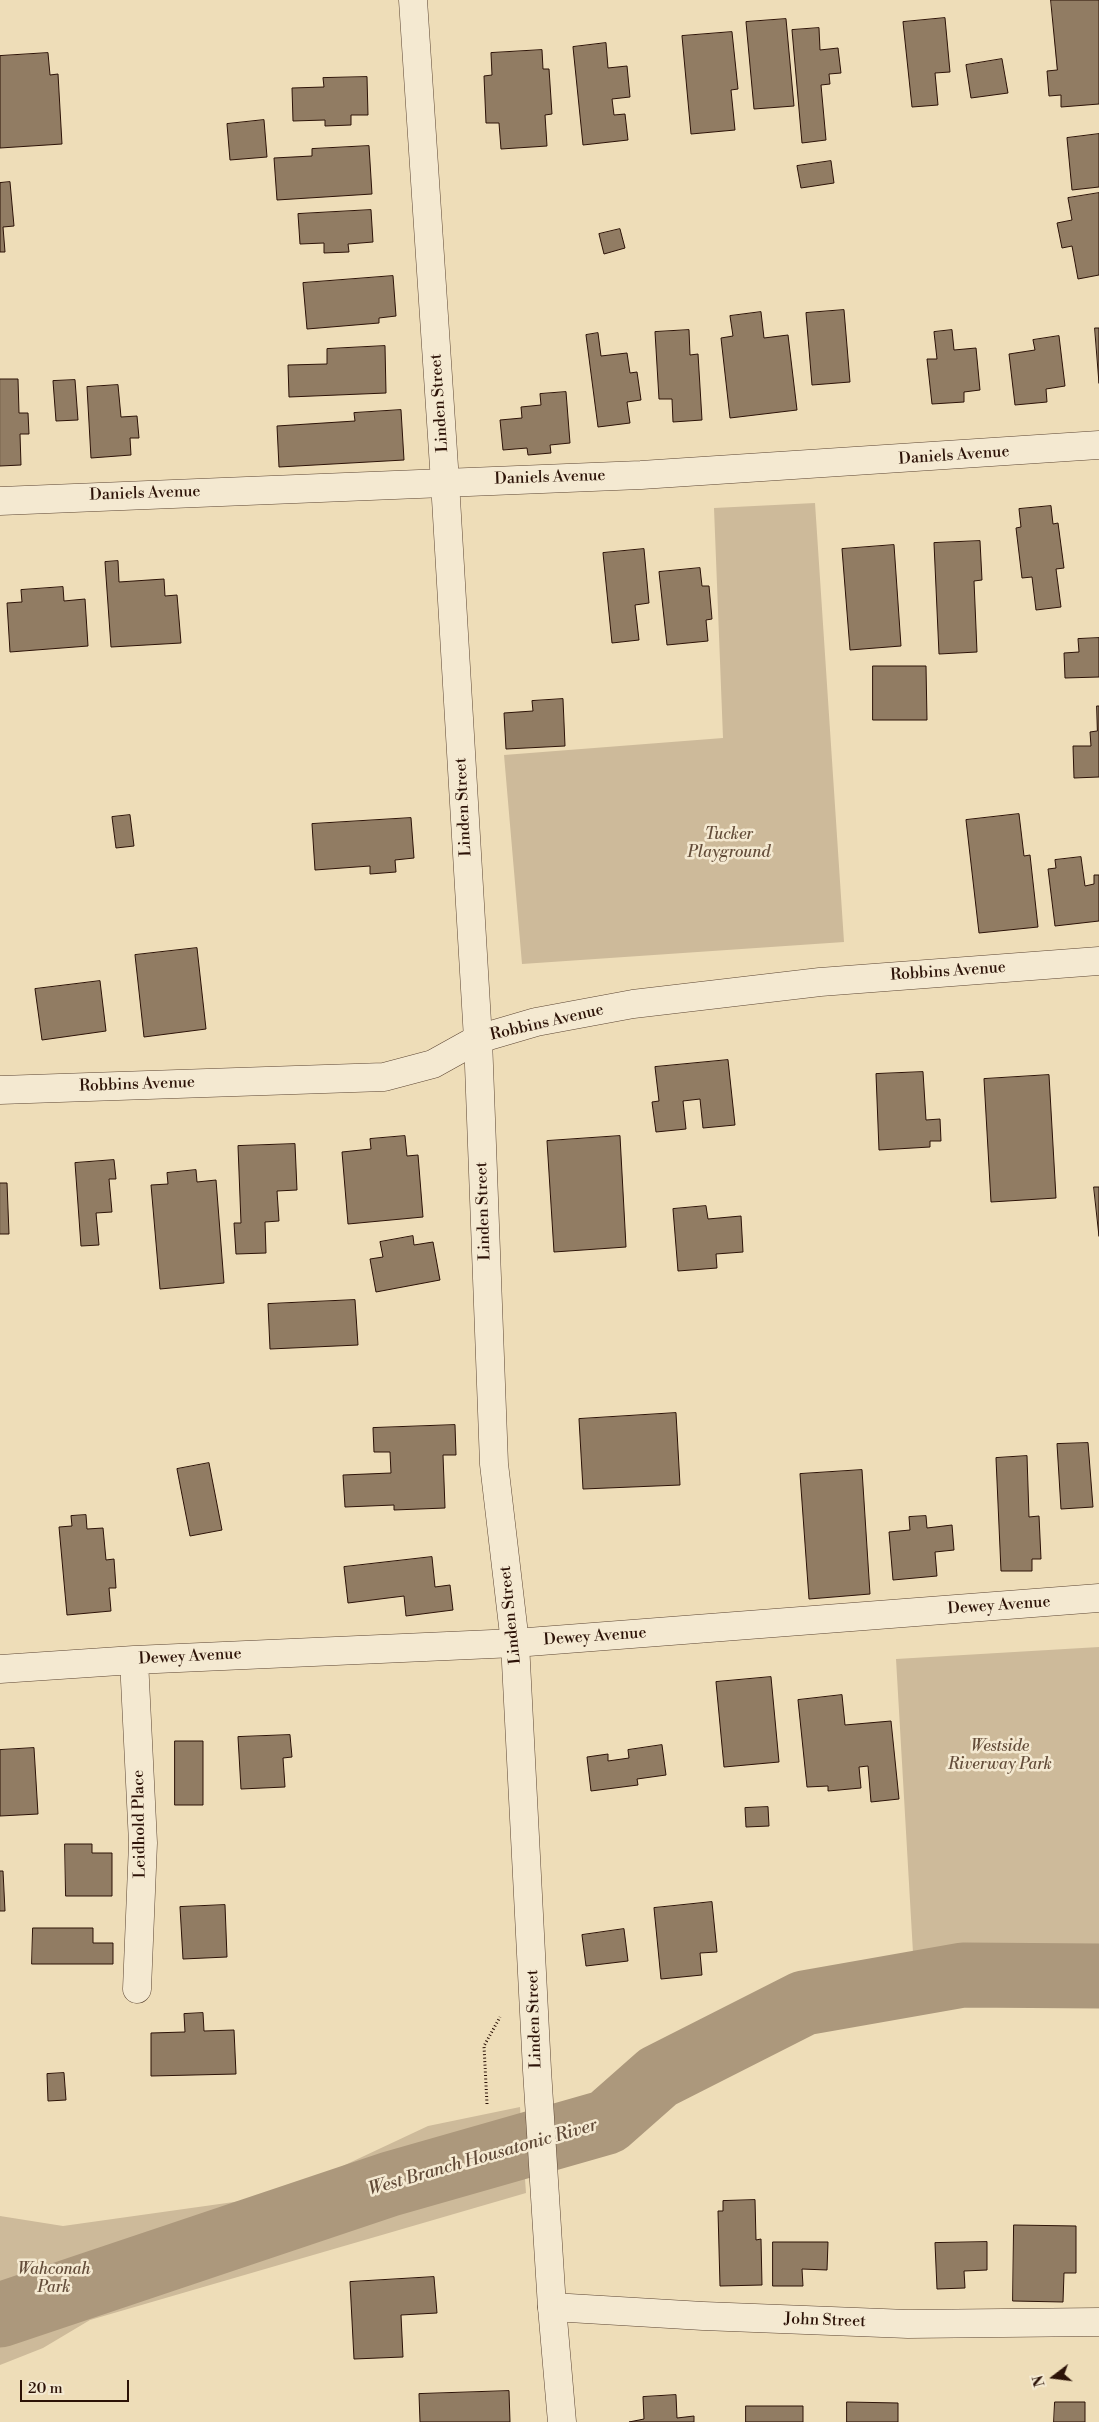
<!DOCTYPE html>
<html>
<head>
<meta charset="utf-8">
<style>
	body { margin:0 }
	#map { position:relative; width:1099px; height:2422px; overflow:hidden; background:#eeddb8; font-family:"Libre Bodoni",serif }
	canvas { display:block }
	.north { position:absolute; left:1029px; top:2352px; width:50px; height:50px; -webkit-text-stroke:4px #f4e9d1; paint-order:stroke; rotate:255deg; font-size:14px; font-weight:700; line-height:20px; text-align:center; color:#2c1207 }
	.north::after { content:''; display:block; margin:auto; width:18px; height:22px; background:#2c1207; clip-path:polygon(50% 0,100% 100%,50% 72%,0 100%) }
	.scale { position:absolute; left:20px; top:2380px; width:109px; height:22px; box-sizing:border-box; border:2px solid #2c1207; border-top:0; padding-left:6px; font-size:15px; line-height:18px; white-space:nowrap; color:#2c1207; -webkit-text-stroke:4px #f4e9d1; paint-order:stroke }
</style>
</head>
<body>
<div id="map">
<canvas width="1099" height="2422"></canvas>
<div class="north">N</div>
<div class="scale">20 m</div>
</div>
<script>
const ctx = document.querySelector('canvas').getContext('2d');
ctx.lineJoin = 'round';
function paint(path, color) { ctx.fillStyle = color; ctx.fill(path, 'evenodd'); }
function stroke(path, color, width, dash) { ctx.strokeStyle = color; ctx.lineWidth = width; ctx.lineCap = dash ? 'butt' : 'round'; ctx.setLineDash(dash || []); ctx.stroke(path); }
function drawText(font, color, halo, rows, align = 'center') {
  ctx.font = font + ' "Libre Bodoni",serif'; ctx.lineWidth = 5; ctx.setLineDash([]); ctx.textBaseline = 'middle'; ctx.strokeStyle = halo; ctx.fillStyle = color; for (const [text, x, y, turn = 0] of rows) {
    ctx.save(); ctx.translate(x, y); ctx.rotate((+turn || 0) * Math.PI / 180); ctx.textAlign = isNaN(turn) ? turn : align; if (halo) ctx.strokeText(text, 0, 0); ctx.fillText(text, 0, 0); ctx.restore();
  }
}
paint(new Path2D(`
	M815 503 844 942 522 964 504 755 723 738 714 508Z
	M1099 1647V1959L914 1970 896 1659Z
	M520 2107 526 2193 90 2320 43 2348 0 2365V2216L63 2226 241 2201 298 2187 428 2126Z`), '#cdba9a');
stroke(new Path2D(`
	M0 2315 390 2184 607 2122 658 2077 804 2003 963 1975 1099 1976`), '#ac987c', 65);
const building = new Path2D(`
	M1051 0H1099V104L1061 107V95L1049 96 1047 71 1057 70Z
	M945 18 950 72 935 73 938 105 912 107 903 22Z
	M786 19 794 106 754 109 746 22Z
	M819 28 820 50 838 48 841 73 829 74 830 84 821 85 826 140 802 143 792 30Z
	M732 32 738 89 731 90 735 130 691 134 682 36Z
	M606 43 608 68 627 66 630 97 612 99 614 115 625 114 628 140 583 145 573 47Z
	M542 50 543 69H549L552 114 545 115 547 146 501 149 499 123H486L484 76 492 75 491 53Z
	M48 53 50 75 58 74 62 144 0 148V56Z
	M1002 59 1008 93 971 98 966 65Z
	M367 77 368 115H351V125L325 126V120L293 121 292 88 324 87 323 78Z
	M264 120 267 157 230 160 227 124Z
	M1099 134V187L1072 190 1067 138Z
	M369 146 372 194 277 200 274 158 312 156V149Z
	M831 161 834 183 801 188 797 166Z
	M10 182 14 226 3 227 5 252H0V183Z
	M1099 193V275L1078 279 1072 246 1062 248 1057 223 1072 220 1068 198Z
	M371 210 373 242 348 244 349 252 324 253V243L300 244 298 214Z
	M620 229 625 248 604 254 599 234Z
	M393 276 396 316 379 318V323L307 329 303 283Z
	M844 310 850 382 812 385 806 313Z
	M761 312 764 338 788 335 797 410 730 418 721 338 733 336 730 316Z
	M1095 328H1099V383Z
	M689 330 690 355 698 354 702 420 673 422 672 399H659L655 332Z
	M952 330 954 350 976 348 980 390 964 392V402L932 404 927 359H937L934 332Z
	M598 333 601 356 627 353 630 373 637 372 641 400 627 402 630 423 598 427 586 335Z
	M1059 336 1065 386 1046 389 1047 402 1015 405 1009 354 1035 350 1033 340Z
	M385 346 386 393 289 397 288 365 327 364V349Z
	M0 379H18L19 413H28L29 434H20L21 465 0 466Z
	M75 380 78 420 56 421 53 381Z
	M118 385 121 417 137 416 139 438H130L131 455 91 458 87 387Z
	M566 392 570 443 550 445 551 453 528 455 527 448 503 450 500 420 522 418 521 407 541 405 540 394Z
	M401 410 404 460 279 467 277 426 355 421 354 413Z
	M1051 506 1053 524 1058 523 1064 568 1056 569 1061 607 1036 610 1032 577 1022 578 1016 528 1021 527 1019 509Z
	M980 541 982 580 974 581 977 652 939 654 934 543Z
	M894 545 901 646 850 650 842 549Z
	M644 549 649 603 635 605 639 640 612 643 603 553Z
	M118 561 119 582 164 579 165 596 177 595 181 643 111 647 105 562Z
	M700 568 702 586H709L712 619 706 620 708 641 667 645 659 572Z
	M63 587 64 601 85 599 88 646 10 652 7 603 22 602 21 590Z
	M1099 638V677L1065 678 1064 653 1079 652 1078 639Z
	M873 666H926L927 720H873Z
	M563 699 565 746 506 749 504 713 533 711 532 701Z
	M1097 706H1099V777L1074 778 1073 746H1091L1090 732 1097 731Z
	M1019 814 1024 856 1030 855 1038 927 979 933 966 820Z
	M130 815 134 846 116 848 112 817Z
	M411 818 414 858 395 860 396 872 370 874V866L315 870 312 824Z
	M1081 857 1085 886 1094 884V875H1099V921L1055 926 1048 869 1056 868 1055 860Z
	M197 948 206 1029 144 1037 135 955Z
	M100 981 106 1031 42 1040 35 989Z
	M728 1060 735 1125 703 1128 700 1099 683 1101 686 1129 656 1132 652 1102 659 1101 655 1067Z
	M923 1072 926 1120 940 1119 941 1141H930V1147L879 1150 876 1074Z
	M1049 1075 1056 1198 991 1202 984 1079Z
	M405 1136 407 1156 418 1155 423 1217 348 1224 342 1152 371 1149 370 1139Z
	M620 1136 626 1247 554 1252 547 1141Z
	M295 1144 297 1190 277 1191 279 1221 265 1222 266 1253 236 1254 234 1223H241L238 1146Z
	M114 1160 116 1179H109L112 1212 96 1213 99 1245 81 1246 75 1163Z
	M196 1170 197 1182 216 1180 224 1283 160 1289 151 1185 168 1184 167 1173Z
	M0 1183H7L9 1234H0Z
	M1094 1187H1099V1236Z
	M706 1206 708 1219 741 1216 743 1252 716 1254 717 1268 678 1271 673 1209Z
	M413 1236 414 1245 433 1242 440 1280 376 1292 370 1259 383 1257 380 1242Z
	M355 1300 358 1345 270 1349 268 1304Z
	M676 1413 680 1485 583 1489 579 1419Z
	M455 1425 456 1455H443L445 1508 394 1510V1505L345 1507 343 1475 391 1473 390 1452H374L373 1428Z
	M1088 1443 1093 1507 1061 1509 1057 1444Z
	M1027 1456 1029 1517 1039 1516 1041 1559H1032V1571H1001L996 1458Z
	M209 1463 222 1530 190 1536 177 1469Z
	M862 1470 870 1594 809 1599 800 1474Z
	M86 1515 87 1529 103 1528 106 1560 114 1559 116 1588H109L111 1611 67 1615 59 1527 72 1526 71 1516Z
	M926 1516 927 1528 952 1525 954 1550 935 1552 937 1576 893 1580 889 1532 910 1530 909 1517Z
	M432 1557 435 1587 450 1585 453 1610 406 1616 404 1596 348 1603 344 1567Z
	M771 1677 779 1762 724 1767 716 1682Z
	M842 1695 845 1725 891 1721 899 1799 871 1802 868 1766 859 1767 861 1788 828 1791V1786L807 1787 798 1700Z
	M290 1735 292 1757 283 1758 285 1787 241 1789 238 1737Z
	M175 1741H203V1805H175Z
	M662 1745 666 1775 637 1779 638 1785 591 1791 587 1757 608 1754V1761L629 1758 628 1750Z
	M34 1748 38 1814 0 1816V1750Z
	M768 1807 769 1826 746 1827 745 1808Z
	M65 1844H92V1853H112V1896H66Z
	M0 1871H3L5 1911H0Z
	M712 1902 717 1952 700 1953 702 1975 661 1979 654 1908Z
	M225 1905 227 1957 183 1959 180 1907Z
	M33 1928H93V1943H113V1964H32Z
	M624 1929 628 1961 586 1966 582 1935Z
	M203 2013 204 2031 234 2030 236 2074 151 2076V2033L185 2032 184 2014Z
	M64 2073 66 2100 48 2101 47 2074Z
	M755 2200 756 2240 761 2239 762 2285 720 2286 718 2211H723V2201Z
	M1014 2225 1076 2226V2273H1064L1063 2302 1013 2301Z
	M773 2242H828L827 2270 802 2269 803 2286H773Z
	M987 2242V2270L964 2271 965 2288 937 2289 935 2243Z
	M434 2277 437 2313 401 2315 403 2357 354 2359 350 2282Z
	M509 2391 510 2422H420L419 2394Z
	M676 2395 677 2418 694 2416V2422H629L644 2419 643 2397Z
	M847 2402 898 2403V2422H847Z
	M1055 2402H1085V2422H1054Z
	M746 2406H803V2422H746Z`);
paint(building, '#917c63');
stroke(building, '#2c1207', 1);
const minor = new Path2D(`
	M0 501 641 475 1099 445
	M0 1090 384 1077 433 1064 478 1039 536 1022 633 1004 820 982 1099 961
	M134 1660 143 1843 137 1989
	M0 1669 134 1660 515 1643
	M552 2307 703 2316 908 2324 1099 2322`);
const tertiary = new Path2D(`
	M413 0 445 482 478 1039 494 1464 515 1643 537 2070 552 2307 562 2422
	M515 1643 1099 1598`);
stroke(minor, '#5c4533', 29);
stroke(tertiary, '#5c4533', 29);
stroke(new Path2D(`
	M487 2104 484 2046 500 2017`), '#2c1207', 3, [1, 2.5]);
stroke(minor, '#f4e9d1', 28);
stroke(tertiary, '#f4e9d1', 28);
drawText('16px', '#2c1207', '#f4e9d1', [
	["Linden Street",440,403,-94],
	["Daniels Avenue",954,456,-4],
	["Daniels Avenue",550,478,-2],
	["Daniels Avenue",145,494,-2],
	["Linden Street",464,807,-93],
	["Robbins Avenue",948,972,-4],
	["Robbins Avenue",547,1023,-13],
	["Robbins Avenue",137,1085,-2],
	["Linden Street",484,1211,-92],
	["Dewey Avenue",999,1606,-4],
	["Linden Street",511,1615,-96],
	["Dewey Avenue",595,1637,-4],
	["Dewey Avenue",190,1657,-3],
	["Leidhold Place",140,1824,-91],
	["Linden Street",535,2019,-92],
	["John Street",825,2321,2]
]);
drawText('italic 16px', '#644d3a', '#f4e9d1', [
	["Tucker",729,835],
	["Playground",729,853],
	["Westside",1000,1747],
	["Riverway Park",1000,1765],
	["Wahconah",54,2270],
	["Park",54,2288]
]);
drawText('italic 18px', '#5f4836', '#f4e9d1', [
	["West Branch Housatonic River",483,2158,-16]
]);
</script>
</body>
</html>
